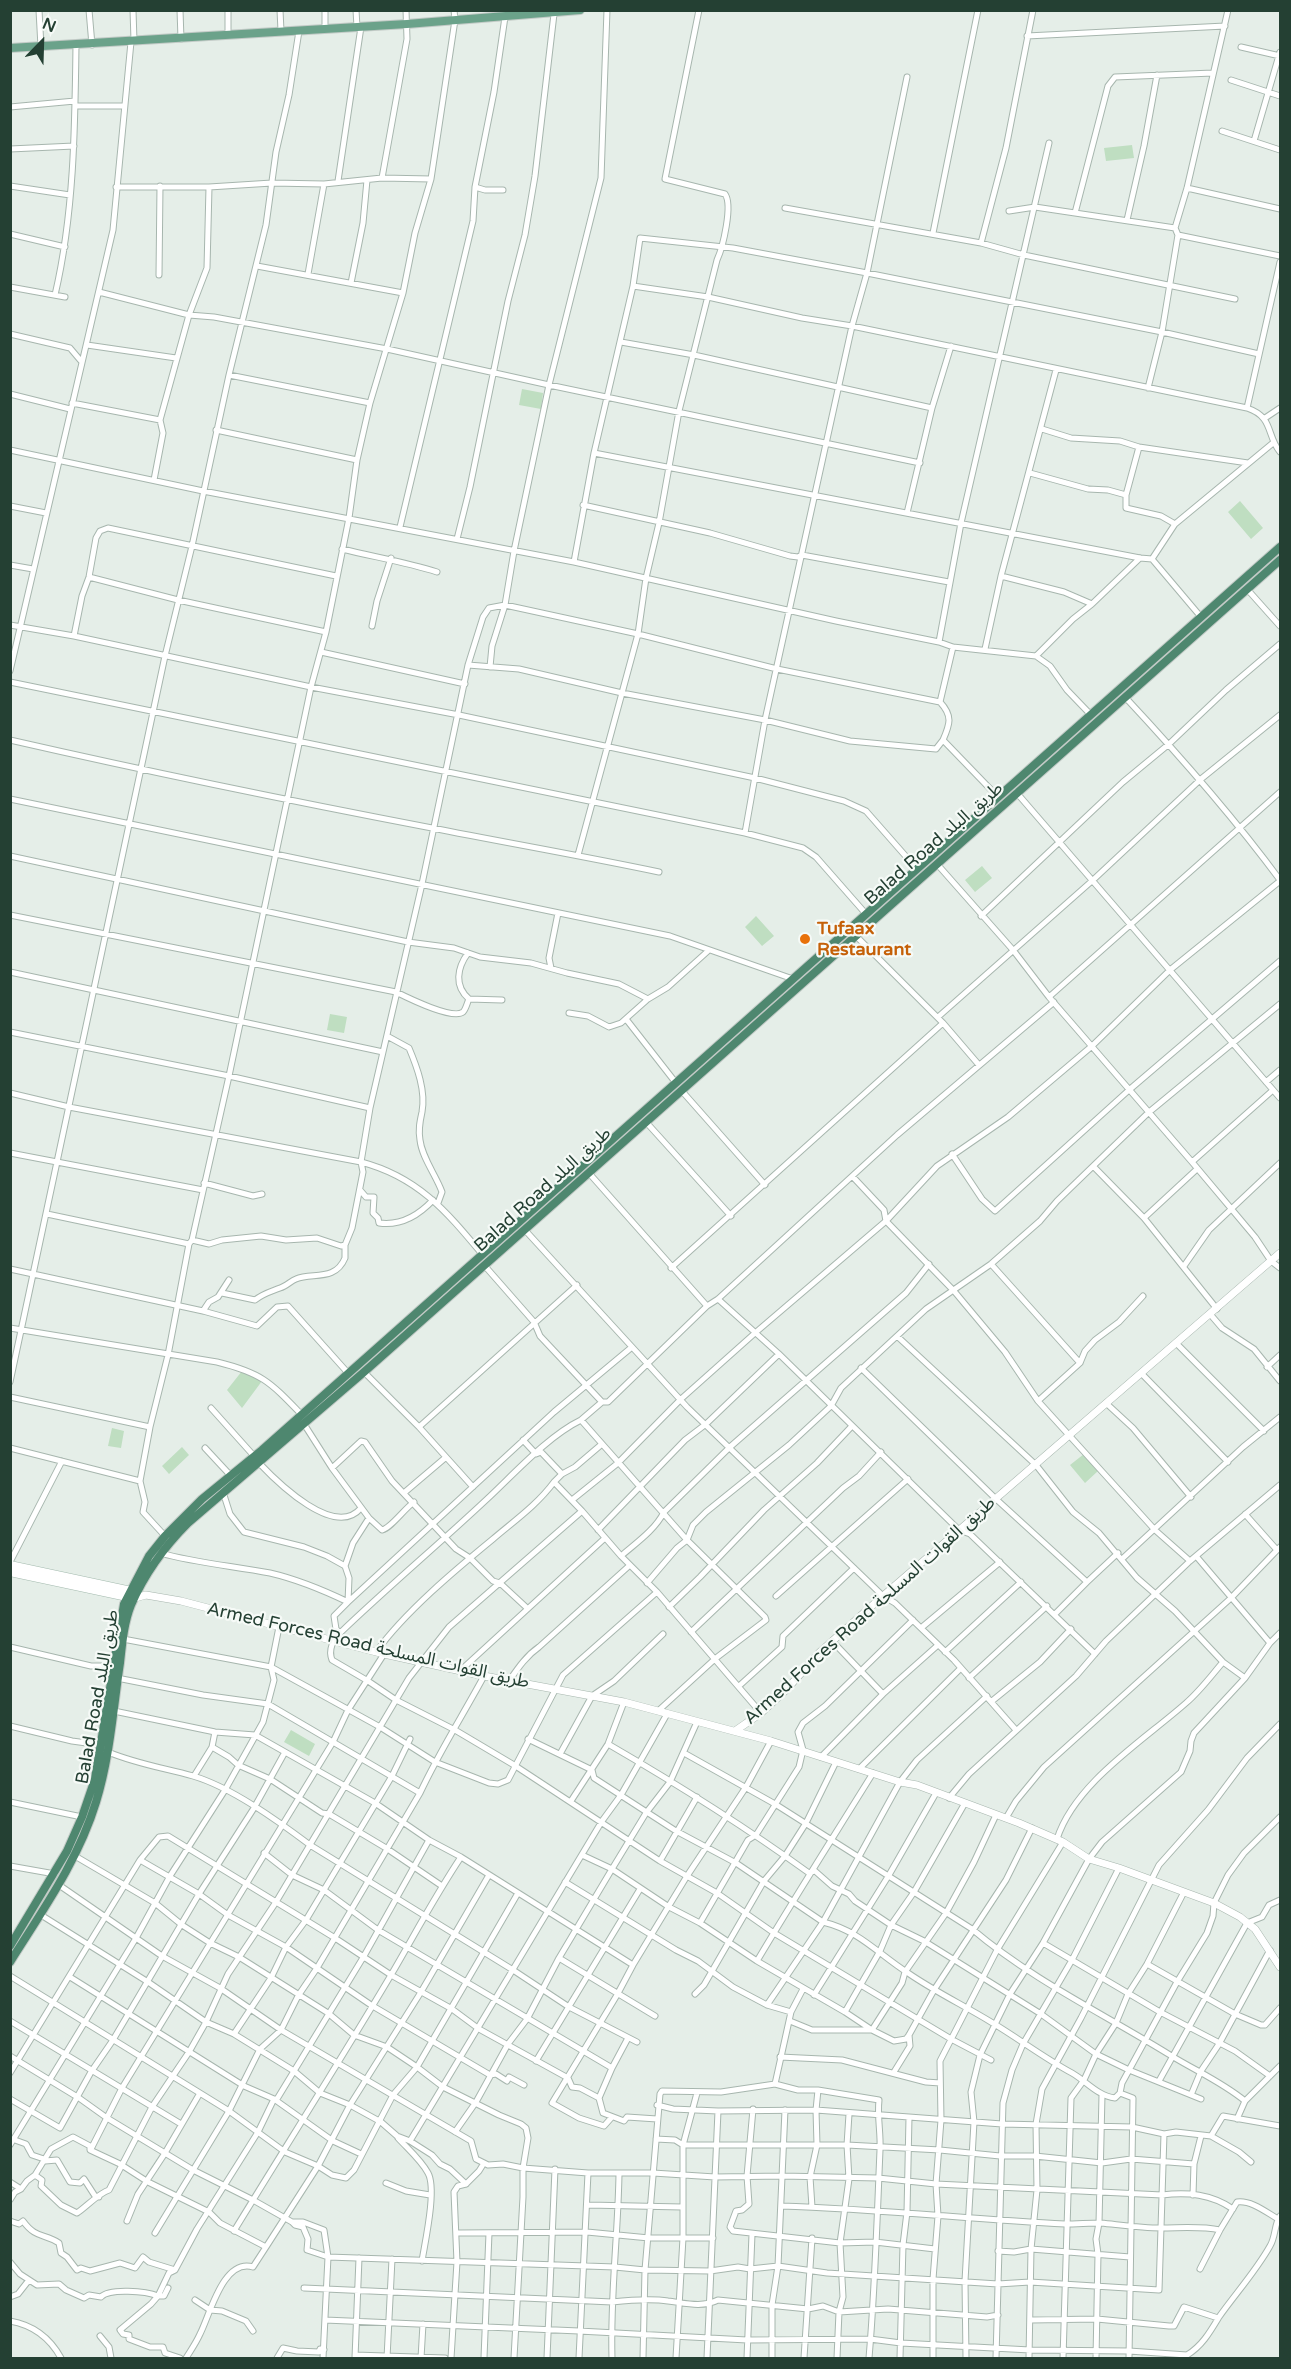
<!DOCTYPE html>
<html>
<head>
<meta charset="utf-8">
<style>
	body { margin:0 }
	#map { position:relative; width:1291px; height:2369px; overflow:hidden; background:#e5eee8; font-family:"Varela Round",sans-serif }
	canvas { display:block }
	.frame { position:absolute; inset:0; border:12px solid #244033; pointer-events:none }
	.north { position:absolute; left:12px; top:12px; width:60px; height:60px; -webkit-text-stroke:4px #f6faf7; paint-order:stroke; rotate:23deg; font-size:16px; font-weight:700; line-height:24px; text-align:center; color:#244033 }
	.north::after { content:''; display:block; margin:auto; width:21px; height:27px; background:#244033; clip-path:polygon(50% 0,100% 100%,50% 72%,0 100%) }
</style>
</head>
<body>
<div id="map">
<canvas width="1291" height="2369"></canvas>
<div class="frame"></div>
<div class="north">N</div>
</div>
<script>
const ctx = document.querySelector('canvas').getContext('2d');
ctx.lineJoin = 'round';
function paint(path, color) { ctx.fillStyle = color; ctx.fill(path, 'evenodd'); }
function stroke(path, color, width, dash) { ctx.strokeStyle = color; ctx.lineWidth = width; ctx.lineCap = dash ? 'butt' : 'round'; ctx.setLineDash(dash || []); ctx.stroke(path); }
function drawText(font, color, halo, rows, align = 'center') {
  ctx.font = font + ' "Varela Round","Noto Sans Arabic",sans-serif'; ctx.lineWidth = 4.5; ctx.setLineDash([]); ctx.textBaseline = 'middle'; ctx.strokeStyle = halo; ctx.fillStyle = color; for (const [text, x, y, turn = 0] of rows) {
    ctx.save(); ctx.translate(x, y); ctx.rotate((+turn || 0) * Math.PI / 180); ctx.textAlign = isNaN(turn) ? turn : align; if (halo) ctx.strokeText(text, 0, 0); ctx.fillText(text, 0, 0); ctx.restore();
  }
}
paint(new Path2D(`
	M1132 145 1134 158 1106 161 1104 148Z
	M522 389 543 393 541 409 519 405Z
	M1240 501 1263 528 1251 539 1228 512Z
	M982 866 992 878 975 892 965 880Z
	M756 916 774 936 762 946 745 927Z
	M330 1014 347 1017 344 1033 327 1030Z
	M242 1371 262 1381 242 1408 227 1390Z
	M112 1428 124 1431 121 1448 108 1446Z
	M182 1447 189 1455 169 1474 162 1466Z
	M1084 1454 1098 1471 1085 1483 1070 1465Z
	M291 1730 315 1744 309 1756 284 1742Z`), '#bfdec1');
const minor = new Path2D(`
	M39 10 41 47
	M89 10 92 45
	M133 10 134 41
	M180 10 181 39
	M228 10V35
	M280 10 281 31
	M325 10V30
	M356 10 357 27
	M1027 36 1225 26
	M1241 47 1280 56
	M1231 80 1280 96
	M75 106H123
	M10 107 75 101
	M1222 131 1280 150
	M1254 141 1280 52
	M10 149 74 146
	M382 178 407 39 406 10
	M338 181 361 27
	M10 186 70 195
	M116 187H209L272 183 324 184 382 178 431 179
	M475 187 485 190H503
	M1187 188 1280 209
	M785 208 981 243 1024 255 1235 299
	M1009 211 1035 207 1175 228
	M1075 213 1108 86 1115 77 1213 73
	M1127 220 1144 146 1157 75
	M933 233 978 10
	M10 234 65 247
	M1178 235 1280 256
	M981 243 1006 148 1033 10
	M257 266 403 293
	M308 274 324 184
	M159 275 160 186
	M351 283 363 223 367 180
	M633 286 708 297 802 318 852 326 1247 408C1274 417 1266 435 1280 452
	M10 287 65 297
	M99 292 189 315 214 317 387 349 549 385 920 463
	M55 295C74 214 75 128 76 45
	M10 334 70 348 81 361
	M621 342 694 355 932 408
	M87 345 176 358
	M229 375 370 403
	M1148 388 1162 332 1178 235 1175 228 1187 188 1228 10
	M10 394 70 409
	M72 403 160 420
	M1247 408 1280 262
	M1265 418 1280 408
	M1042 429 1071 438 1120 441 1139 447 1248 463
	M216 430 357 460
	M10 450 203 491 574 562 836 621 939 642 953 647 1036 656 1050 666 1067 690 1091 715
	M594 453 1140 558 1152 559
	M1030 473 1088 489 1108 490 1126 495V508L1161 516 1175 524
	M154 480 163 433 160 420 189 315 207 268 209 187
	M1126 495 1139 447
	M583 505 710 533 790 556 798 557 802 555 949 582
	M10 506 46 513
	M907 513 932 408 951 346
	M400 527 473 221 475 187 494 92 505 17
	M457 539 470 487 508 301 525 235 535 176 554 14
	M342 549C374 557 406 562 437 572
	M574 562 594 453 633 286 640 238 733 248 867 273 1162 332 1259 354
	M10 565 33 569
	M1001 576 1064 592 1092 604 1140 558
	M89 577 178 600 326 632
	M1247 589 1280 626
	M1201 617 1152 559 1175 524 1273 443
	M10 625 74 636 311 687 459 715 755 778 844 801 866 811 917 869
	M372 626 377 601 391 558
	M74 636 82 596 89 577 96 538 100 531 108 528 336 576
	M939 642 961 523 1049 143
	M985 649 1001 576 1056 370
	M321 652 465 684
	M1036 656 1073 619 1092 604
	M468 665 519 669 622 693 765 720 850 741 936 749 943 740
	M490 667 492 646 505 605 514 551 549 385 601 178 607 10
	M10 671 113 230 131 42
	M10 682 745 833 803 848 816 857 866 914
	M1125 697C1180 756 1232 815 1280 880
	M940 702 953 647
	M10 740C150 772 291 801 432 828 508 843 583 856 659 872
	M1016 792 1280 1098
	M10 799 670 936 793 979
	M745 833 765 720 852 326 867 273 907 77
	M578 855 638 634 646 578 659 523 679 411 717 260C723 247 733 205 725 194L665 179 699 10
	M10 856 408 942 454 948 480 957 531 963 567 973 619 984 648 999
	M937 864 1013 950 1049 997 1192 1162 1255 1237 1271 1261 1280 1268
	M10 915 396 992C408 998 453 1020 463 1012 466 1009 467 1003 469 999
	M981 916 1123 782 1169 744 1226 690 1280 644
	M468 953C457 968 454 986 469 999L502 1000
	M551 968 549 958 558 913
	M10 972 383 1052
	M1049 997 1280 792
	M569 1013 588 1016 609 1027 621 1023 648 999 668 987 708 951
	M938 1017 1093 880 1201 779 1280 715
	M626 1019 676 1083
	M943 1023 979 1065
	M10 1032 229 1076 370 1108
	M387 1036 409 1048C417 1067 426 1091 422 1112 420 1121 418 1130 420 1140 422 1158 436 1175 442 1192L438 1203
	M1266 1082 1280 1070
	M681 1090 765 1185
	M10 1093 69 1107 361 1162C418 1177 446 1211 482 1254
	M646 1122 731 1216
	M10 1153 203 1190
	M952 1154 982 1199 995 1211 1129 1090 1280 961
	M1192 1162 1273 1090
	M1094 1167 1144 1218 1217 1309
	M588 1172 707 1306
	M853 1177 884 1210 886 1221 954 1291 1005 1352 1038 1401 1155 1530 1190 1561
	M204 1183 253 1196 262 1194
	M360 1190 366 1197H374L373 1213 378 1218 379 1223C401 1226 419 1215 433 1200
	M47 1214 189 1244
	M1144 1218 1197 1169
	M524 1229 687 1407 883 1596 895 1603 954 1660 1016 1730
	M192 1240 209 1244 222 1240 261 1236 286 1240 317 1238 341 1246 345 1245
	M991 1264 1080 1363
	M484 1265 534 1322 540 1336 602 1402H608L707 1306 718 1299 897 1135 1054 1002
	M1184 1266 1209 1230 1280 1163
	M671 1268 943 1023 856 936
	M10 1269 203 1311 257 1326 277 1307 288 1306 348 1373
	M222 1293 255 1300C264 1293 270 1292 280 1288 286 1286 291 1281 296 1279 312 1272 335 1282 345 1258V1245L352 1228 363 1172 361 1162 370 1108 422 884 468 665 483 617 489 608 505 605 638 634 777 669 940 702C953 716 950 724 943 740L998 797
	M718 1299 779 1354 959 1530 970 1534 1095 1654
	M203 1311 209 1302 218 1297 229 1280
	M1210 1314 1222 1328 1254 1349 1280 1381
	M10 1328 217 1362C262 1373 270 1382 301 1414
	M898 1337 1036 1465 1073 1512 1099 1533 1137 1578 1175 1611 1223 1662 1245 1678 1270 1643 1280 1633
	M1176 1343 1264 1431
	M1267 1367 1280 1355
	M861 1368 996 1499 1087 1582 1055 1614
	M364 1372 419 1427 473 1487
	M1142 1374 1228 1462
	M10 1382 165 656 192 546 229 375 266 225 276 152 289 95 299 31
	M10 1397 150 1427
	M1038 1401 1080 1363 1085 1351 1095 1340 1119 1322 1143 1296
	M602 1402 581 1420 687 1540 677 1548 647 1583
	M1107 1404 1133 1428 1191 1497
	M211 1408 254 1456
	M304 1424 332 1468 369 1518 353 1543 345 1566 349 1578 348 1602 334 1616 336 1629 340 1633C333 1641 328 1649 332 1660L368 1681 396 1700 455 1730 514 1765 660 1861 717 1893 774 1933 951 2039 991 2060
	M419 1427 577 1285
	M523 1440 536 1454 541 1452 562 1474 554 1482
	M10 1448 140 1481
	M205 1448 231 1476
	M259 1463C278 1483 335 1539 361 1508
	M332 1468 361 1441 365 1442 392 1481 456 1549 470 1558 493 1581 500 1583 527 1608
	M562 1474 575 1467 602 1444
	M223 1492 230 1514 244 1532 304 1547 327 1556 345 1566
	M405 1492 445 1458
	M572 1500 618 1463 681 1399 755 1333 886 1221 937 1166 1008 1117 1092 1046 1170 970 1280 881
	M1245 1514 1277 1550
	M369 1518 382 1530C391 1528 404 1509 414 1502
	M598 1530 685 1440 706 1424 779 1354
	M165 1536 143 1512 145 1502 140 1481 150 1427 168 1355 189 1244 192 1240 229 1076 311 687 326 632 349 518 357 460 370 403 403 293 415 233 431 179 455 20 454 10
	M160 1553C196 1563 233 1566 270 1573 296 1579 323 1590 348 1602L554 1412 632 1347
	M621 1556C636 1543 655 1530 664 1512L730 1447 906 1293 929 1264
	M1196 1556 1270 1643
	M1122 1559 1243 1447 1280 1417
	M10 1562 62 1461
	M1087 1582 1118 1553
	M776 1596 908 1479
	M669 1607 700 1577 764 1510 817 1463 852 1426
	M921 1628 1000 1562
	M691 1632 843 1488 859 1476 881 1452
	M340 1633C388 1587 438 1545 486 1500 514 1474 548 1436 581 1420
	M123 1639 271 1667 380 1727 435 1762 489 1783 498 1784 508 1780 563 1675 657 1592
	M833 1642 883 1694
	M10 1647 91 1666H113
	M376 1652C405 1612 454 1571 493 1539 514 1521 537 1505 554 1482L582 1511 621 1556 657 1592 761 1713
	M945 1652 1021 1582
	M461 1670 605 1538
	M117 1678 203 1695 268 1704 420 1793
	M969 1678 1047 1606
	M509 1681C518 1668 526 1656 539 1647L630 1565
	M739 1686 782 1647 783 1636 854 1568
	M992 1701 1040 1662 1071 1629
	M114 1711 215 1732 255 1735 375 1803 429 1840 461 1857 633 1965
	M658 1711 716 1658 766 1620 765 1617 687 1540 693 1525 706 1512 789 1445 831 1406 841 1388 926 1309 991 1264 1040 1221 1057 1201 1148 1113 1280 1004
	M10 1726 72 1741 101 1745
	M528 1739 592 1770 594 1778 676 1831 736 1863 823 1922C860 1931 878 1954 908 1973 934 1991 963 2005 991 2022 1018 2038 1044 2058 1072 2073 1086 2081 1098 2096 1115 2098L1120 2093 1133 2098 1129 2358
	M608 1744C677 1784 744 1826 809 1873L815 1871 832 1886 849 1894 855 1901 891 1925 924 1941 1041 2014 1096 2054 1129 2070 1201 2099
	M212 1747 229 1757 238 1765 270 1779 322 1813 329 1814 386 1848 442 1886
	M108 1752C137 1764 164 1768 193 1776 231 1787 278 1821 310 1845L513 1970 569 2007 637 2042
	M684 1753 775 1804 972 1929C1032 1980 1104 2014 1170 2055 1196 2071 1222 2082 1245 2101
	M560 1754 592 1696 614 1681 663 1634
	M821 1757 883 1694 938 1645
	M859 1769 961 1668
	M194 1776 212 1747 215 1732
	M949 1798 969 1774 1076 1676 1106 1641 1190 1561 1280 1485
	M571 1801 608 1744 624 1702
	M10 1802 82 1817
	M1006 1818 1016 1801 1044 1767 1231 1598 1280 1547
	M1057 1839C1075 1783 1143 1741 1186 1703 1200 1691 1211 1676 1223 1662
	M264 1853 292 1875 324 1890 378 1930 612 2068 628 2038
	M582 1855 612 1869 669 1907 700 1923 757 1961 845 2012 872 2030 894 2041 906 2039 909 2035 934 1990 1006 1880 1032 1828
	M75 1856 155 1903 182 1925 210 1943 239 1957 328 2013 354 2035 387 2047 417 2067 443 2087 499 2115 521 2124 526 2128 528 2138 523 2168V2197L514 2358
	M140 1860 199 1894 228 1915 286 1947 371 2005 490 2075 496 2074 507 2081 509 2077 524 2085
	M660 1861 697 1797
	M10 1866 55 1874
	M565 1882 676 1950 698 1961 733 1987 767 2005 791 2012
	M59 1885 162 1956 220 1988 281 2030 471 2141 476 2159 484 2163
	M41 1915 148 1982 206 2022 234 2034 294 2071 320 2093 350 2105 381 2122 397 2136 410 2141 432 2155 440 2164 450 2169 466 2184 479 2171 484 2163 488 2165 503 2164 523 2168 588 2173H653L715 2177 782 2176 878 2178 936 2184 1162 2195C1188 2192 1211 2194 1233 2209
	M700 1923 748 1840 756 1835 799 1767 803 1750 798 1732 803 1723 825 1706 913 1620
	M1043 1943 1160 2012 1235 2051 1270 2076
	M559 1958 655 2016
	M757 1961C795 1897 834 1836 873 1773
	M1147 1964 1235 2014 1261 2025H1265L1280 2008
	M10 1976 229 2111 285 2152 318 2166 332 2175 346 2178 354 2170 393 2095 417 2067 518 1893
	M70 1977 244 2086 274 2099 333 2141 361 2154
	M695 1994 704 1985 764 1881 785 1856 806 1823 836 1762
	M814 1995 889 1875 936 1793
	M767 2005 823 1922 900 1782 917 1760 987 1696
	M845 2012 880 1951 891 1925 914 1892 965 1803
	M10 2021 181 2124
	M790 2021 812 2030H872L902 1983 905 1972 946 1913 974 1862 996 1815
	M234 2034 271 1978 286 1947 306 1920 392 1776 410 1739
	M10 2056 79 2098 107 2118 193 2170 253 2200 292 2222H303L324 2230 328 2257 323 2358
	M780 2057 842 2060 926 2082 940 2083
	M536 2061 640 1889
	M894 2072 910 2046 909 2035
	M10 2073 140 1860 159 1837 168 1836 335 1938 391 1975 452 2009 479 2029 568 2078 572 2087 580 2088 599 2098 603 2113 624 2121 627 2117 657 2119
	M1159 2081 1247 1923 1262 1917 1269 1905 1280 1900
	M775 2084 791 2012 803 1989
	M1120 2093 1122 2083 1177 1982 1207 1933 1213 1916 1214 1903 1228 1875 1244 1853 1280 1817
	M1191 2095 1201 2071 1219 2044 1270 1950
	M599 2098 612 2068
	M10 2099 60 2128 91 2072 113 2040 199 1894 254 1808 285 1752
	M657 2105 673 2109 718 2111 816 2110 1002 2124 1132 2127 1164 2134 1176 2132 1211 2136 1223 2116 1280 2126
	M753 2109 747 2176 749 2204 742 2210 736 2211 730 2227 733 2231 840 2243 875 2242 935 2249
	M612 2117 604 2126 579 2118 552 2103 617 1995 633 1965 687 1876 746 1787 771 1741
	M1237 2119 1245 2101 1280 2066
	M455 2132 476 2102 508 2044 527 2019 559 1958 612 1869 646 1813 670 1782 697 1722
	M1211 2136 1239 2152 1251 2162
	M398 2138C408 2149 421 2160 428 2173 437 2189 425 2242 422 2261
	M12 2139 26 2144 32 2155 44 2159 45 2161 57 2160 70 2182 80 2183 84 2179 95 2196 99 2197
	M656 2139 675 2140 683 2145H847L940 2150 1000 2156H1035L1102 2163 1131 2159 1194 2164
	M410 2141 602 1821 621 1795 667 1714
	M10 2145 136 1938 170 1876 225 1790 263 1722 274 1680 271 1667 279 1627
	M91 2149 122 2088 333 1742 348 1710 384 1654
	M35 2175 42 2180 41 2186 61 2205 77 2213C86 2207 99 2193 109 2190L152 2107 189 2052 206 2022 228 1974 276 1902 409 1678 449 1627 582 1511
	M10 2182 21 2189 15 2192 10 2200
	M386 2183 406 2191 430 2195
	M21 2189 27 2181 35 2175 51 2149 73 2137 90 2146V2150L120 2164 148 2182 209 2212 220 2223 266 2247 318 2166 350 2105 421 1992 489 1875
	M1193 2195 1194 2164 1201 2136
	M588 2205 682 2207
	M781 2206C876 2209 970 2219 1065 2224 1077 2224 1089 2223 1101 2223 1121 2225 1141 2228 1161 2228 1181 2228 1201 2226 1220 2230L1237 2202C1251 2200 1266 2212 1278 2219
	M812 2207 810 2177 817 2145 816 2110 818 2090
	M10 2221 19 2224 23 2221C36 2239 44 2233 59 2243L61 2253 67 2257 77 2270 81 2268 90 2271 120 2263 135 2268 143 2257 149 2262 175 2270
	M127 2221 138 2194 165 2153 200 2093
	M292 2222 295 2225 303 2227 308 2239 307 2250 328 2257 615 2267 645 2270 710 2271 738 2267 750 2269 778 2266 827 2273 998 2284 1030 2282 1159 2290 1164 2134
	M234 2231C286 2146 340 2061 391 1975 415 1934 435 1896 461 1857
	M155 2233 229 2111 260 2049 281 2030 298 1996 317 1968 420 1793C439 1752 463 1715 484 1676
	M457 2233 587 2232 649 2238H713
	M998 2251 1014 2252 1031 2249 1130 2257
	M10 2262 20 2274 37 2285 59 2284 66 2290 84 2298 89 2295 101 2297C109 2288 146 2291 158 2296L169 2273 175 2270 197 2229 258 2132 274 2099H277L364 1956 429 1840
	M1200 2269 1220 2230
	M168 2288 164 2296H158L151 2304 120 2330 123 2334 129 2335V2339L150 2347H163L165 2353 180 2358
	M304 2288 612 2302C630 2300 650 2298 668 2301 685 2303 702 2308 718 2300L808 2309 823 2306 839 2312 888 2309 987 2317 998 2315
	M10 2297 18 2294 29 2280
	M195 2300 210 2310 222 2311 246 2321 253 2331
	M325 2320 579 2331 747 2340 870 2339 901 2343 1030 2350 1129 2351 1187 2355C1202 2346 1210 2332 1219 2317 1236 2293 1256 2271 1270 2246 1276 2236 1274 2225 1280 2216
	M1031 2320 1097 2319 1169 2326H1174L1184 2307 1218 2318
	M10 2321C33 2325 50 2338 61 2358
	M100 2336 109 2347 111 2358
	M355 2355 445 2358
	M186 2358C191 2350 196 2343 200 2334 210 2315 223 2258 253 2267L266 2247
	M277 2358 283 2348 297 2351 319 2352 320 2349 324 2350
	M355 2358 359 2258
	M387 2358 392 2259
	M421 2358 423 2324
	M451 2358 457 2262 454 2192 458 2186 466 2184
	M484 2358 489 2233
	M547 2358 555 2169
	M579 2358 588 2173
	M612 2358C610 2297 618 2236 619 2174
	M643 2358 645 2270 660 2094 662 2091 721 2092 775 2084 798 2090H818L879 2100C877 2117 881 2133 880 2150 877 2220 875 2289 869 2358
	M676 2358 683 2238V2145L697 2093
	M707 2358 718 2111
	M747 2358 752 2234
	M772 2358V2305L778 2266 785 2110
	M804 2358 812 2238
	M837 2358 839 2312 843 2297 840 2243 849 2179 847 2145 849 2114
	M900 2358 903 2245 907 2212 909 2117
	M933 2358V2279L938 2216 936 2184 941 2120 940 2061 997 1950 1063 1842
	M966 2358 965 2281 974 2122 971 2092 980 2055 1010 1994 1043 1943 1089 1859 1102 1842 1181 1772 1190 1751 1191 1741 1194 1733 1245 1678
	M996 2358 1003 2103 1012 2070 1023 2044 1072 1960 1119 1868
	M1029 2358 1031 2249 1037 2190 1036 2124 1042 2089 1081 2018 1159 1865 1208 1810 1247 1758 1280 1724
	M1063 2358 1071 2098 1084 2080 1096 2054 1116 2023 1128 1994 1147 1964 1184 1892
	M1096 2358 1098 2254 1096 2239 1099 2223 1102 2095`);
const tertiary = new Path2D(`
	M135 1598 146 1595 181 1601 384 1654 484 1676 624 1702 771 1741 900 1782 917 1785 1019 1823 1063 1842 1089 1859 1119 1868 1214 1903 1240 1917 1255 1929 1280 1967
	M735 1731 761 1713 786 1690 820 1652 883 1596 1280 1253`);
const secondary = new Path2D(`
	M10 1565 136 1592
	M10 1572 132 1598`);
const primary = new Path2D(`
	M10 48 407 24 580 10`);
const trunk = new Path2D(`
	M10 1946 67 1851 82 1817 95 1779 124 1604 149 1556 165 1536 202 1499 262 1450 1280 547
	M10 1962C42 1911 78 1861 96 1802 110 1757 113 1709 120 1663 122 1644 124 1622 131 1605 145 1573 164 1547 188 1523L364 1372 1280 560`);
stroke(minor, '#a7b6ae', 7);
stroke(tertiary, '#a7b6ae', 8);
stroke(secondary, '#a3baae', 9);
stroke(primary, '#c2cac6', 10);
stroke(trunk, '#c2cac6', 10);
stroke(minor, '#fff', 5);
stroke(tertiary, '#fff', 7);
stroke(secondary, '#fff', 8);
stroke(primary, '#6ba28a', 8);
stroke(trunk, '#4e876f', 8);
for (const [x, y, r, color] of [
	[805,939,6,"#e8710a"]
]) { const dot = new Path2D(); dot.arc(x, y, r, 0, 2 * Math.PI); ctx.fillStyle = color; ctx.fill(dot); stroke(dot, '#f6faf7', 2); }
drawText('18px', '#244033', '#f6faf7', [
	["Balad Road طريق البلد",934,844,-41],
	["Balad Road طريق البلد",543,1190,-42],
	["Armed Forces Road طريق القوات المسلحة",870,1611,-42],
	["Armed Forces Road طريق القوات المسلحة",368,1646,13],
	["Balad Road طريق البلد",98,1697,-80]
]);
drawText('bold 18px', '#c56008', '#f6faf7', [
	["Tufaax",817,929],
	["Restaurant",817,950]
], 'left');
</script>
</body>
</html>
